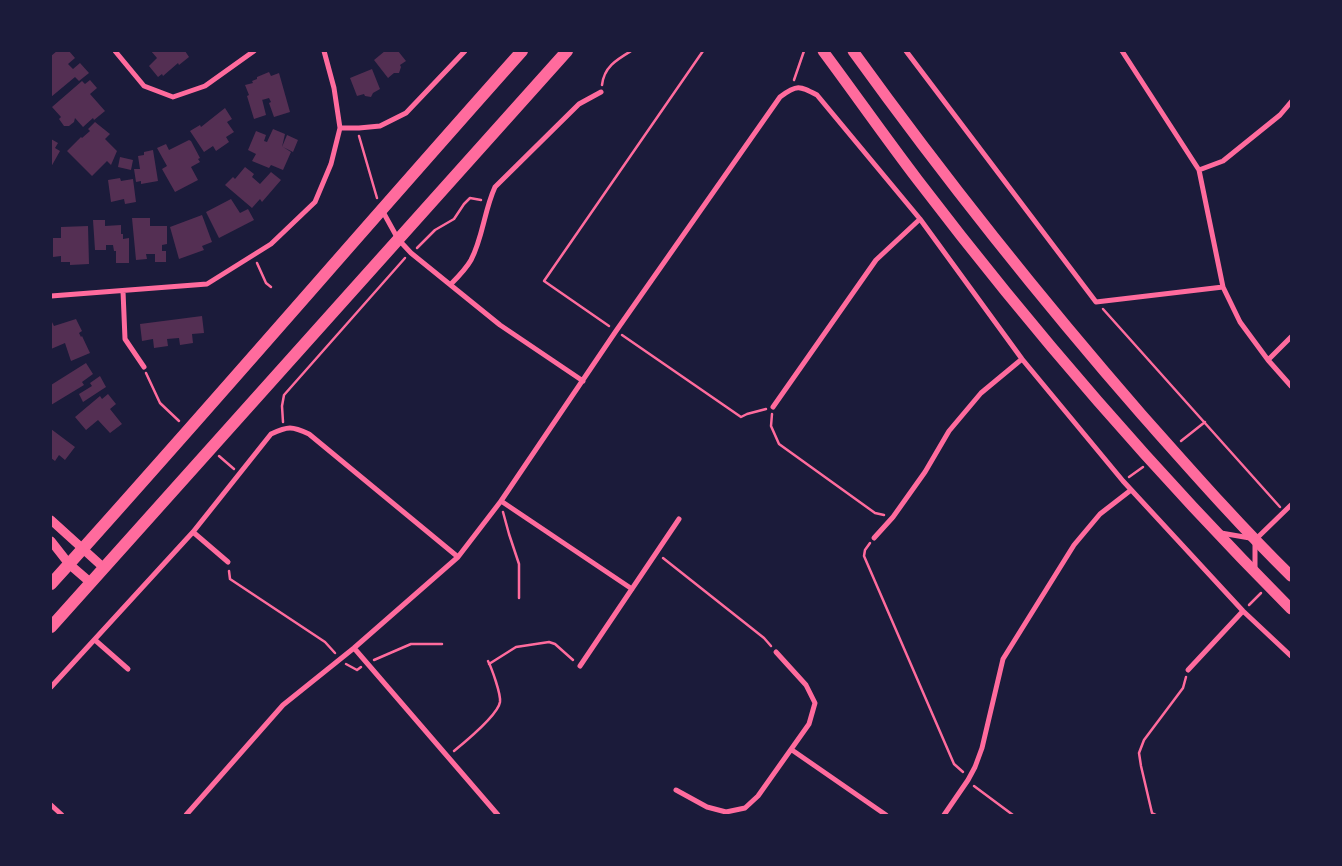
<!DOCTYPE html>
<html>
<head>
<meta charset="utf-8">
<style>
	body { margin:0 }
	#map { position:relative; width:1342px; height:866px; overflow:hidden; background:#1b1b3a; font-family:Quicksand,sans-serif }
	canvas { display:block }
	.frame { position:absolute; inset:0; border:52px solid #1b1b3a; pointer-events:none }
</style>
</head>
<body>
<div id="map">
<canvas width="1342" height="866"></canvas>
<div class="frame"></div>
</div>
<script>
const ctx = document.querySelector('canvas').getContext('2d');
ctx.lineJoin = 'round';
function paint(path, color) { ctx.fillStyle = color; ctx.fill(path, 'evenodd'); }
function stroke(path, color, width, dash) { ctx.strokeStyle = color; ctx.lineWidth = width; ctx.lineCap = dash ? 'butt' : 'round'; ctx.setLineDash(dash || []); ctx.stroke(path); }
paint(new Path2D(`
	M57 51H69L75 58 68 64 73 69 80 63 89 73 79 81 75 77 51 97V56Z
	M151 51H185L189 57 179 65 178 63 163 76 162 74 158 77 149 66 157 58Z
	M385 51H398L406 61 400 65 401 67 399 73H394L388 78 374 60Z
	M372 69 380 89 373 93 371 97 365 96 364 94 357 96 350 78Z
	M269 72 271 76 279 73 290 112 274 117 269 103 271 102 269 98 262 100V99L266 115 254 119 247 96 249 95 245 85 253 83 252 81 257 79V77Z
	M90 80 97 88 90 94 105 111 94 120 93 118 83 127 75 118 74 122 69 126H64L59 119 61 117 52 107 82 81 85 84Z
	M225 108 232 119 227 122 234 132 226 137 229 142 216 151 213 146 204 152 190 131 200 125 201 127Z
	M95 122 110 134 105 139 117 151 111 165 107 161 92 176 67 151 81 137 82 138 90 131 88 129Z
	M273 129 285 134 282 147 287 135 298 140 293 152 283 147 291 152 283 170 271 165 269 168 252 161 256 154 248 150 256 131 266 135 264 141 267 142Z
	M51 139 58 143 55 148 60 151 51 167Z
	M189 140 191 141 200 158 198 159 200 162 191 167 198 180 175 192 162 169 167 166 157 148 166 144 169 150Z
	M153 150 158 181 141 184V181L136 182 134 169H140L138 156 144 155V152Z
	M120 157 133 160 131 170 118 167Z
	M245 167 254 174 252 177 260 184 271 172 281 180 262 202 260 199 252 208 225 185 233 177 235 179Z
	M120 178 121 181 133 179 136 202 125 204 124 199 111 202 108 180Z
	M231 199 240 213 248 209 254 220 219 238 206 212Z
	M202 215 212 242 202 246 204 250 179 259 170 227Z
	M132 218H150V226H167V244L162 245V251H166V262H155V254H146L147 259 136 260Z
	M93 220H105V226L121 225V234H123V239L129 238V263H116V251H114L113 245H106V250H95Z
	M88 226 89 264 70 265V262H61V256L53 257V238H61V227Z
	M202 316 204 333 192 334 193 343 180 345 179 338 167 339 168 346 154 348 153 339 142 341 140 324Z
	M76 319 82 331 79 333 81 337 82 336 90 353 71 361 65 343 51 349V320L54 326Z
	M86 363 93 374 82 382 84 385 51 405V385Z
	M100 376 106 387 83 402 79 394 92 386 90 383Z
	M108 394 116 404 110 409 122 424 110 433 98 420 86 430 75 417 100 396 102 399Z
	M51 429 75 447 65 460 59 455 55 461 51 458Z`), '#542f53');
stroke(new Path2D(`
	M794 80 804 51
	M602 85C604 67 616 60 631 51
	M359 136 377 198
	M417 248 435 230 454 219 464 204 470 198 481 200
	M257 263 266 283 271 287
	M1103 309 1280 507
	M609 326 544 281 703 51
	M622 335 741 417 747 414 766 409
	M146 373 160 403 179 421
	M772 414 771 426 779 444 875 513 884 515
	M283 422 282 406 284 395 405 258
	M1181 441 1205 422
	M219 456 234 469
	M1129 477 1143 467
	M503 512 509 534 519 564V598
	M870 543 865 550 864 556 954 764 963 772
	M663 558 764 638 771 646
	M229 571 230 579 325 642 335 653
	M1249 605 1261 593
	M374 660 411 644H442
	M346 664 357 670 361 667
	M489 664 516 647 549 642 555 644 573 660
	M454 751C465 742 498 715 500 702 501 694 492 669 488 661
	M974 786 1013 815
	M1156 815 1152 813 1141 766 1139 753 1144 740 1183 688 1186 677`), '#ff6b9d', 2.5);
stroke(new Path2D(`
	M115 51 144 86 173 97 205 86 254 51
	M906 51 1096 302 1223 287
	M1122 51 1199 170 1223 287 1240 322 1268 360 1291 386
	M340 128H359L380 126 406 113 465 51
	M1199 170 1223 161 1280 115 1291 102
	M382 210 398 239 411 253 500 325 583 381
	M451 284C458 277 466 269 471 260 483 237 484 211 495 187L579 104 601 92
	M123 291 125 339 144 367
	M51 296 207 284 271 244 315 202 331 164 340 128 334 88 324 51
	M1268 360 1291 337
	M773 407 876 260 920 219
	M501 501 632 589
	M193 532 228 562
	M1221 533 1250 538
	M874 538 893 517 925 472 949 431 981 393 1022 359
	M1256 539 1291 505
	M1255 571V542
	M95 640 128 669
	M354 648 498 815
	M580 666 679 519
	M1188 670 1243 611
	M51 687 193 532 271 434C288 426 292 426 309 434L458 557
	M792 750 886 815
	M676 790 707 807 726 812 745 808 758 796 809 724 815 703 806 685 776 652
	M51 805 62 815
	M186 815 283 705 354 648 458 557 501 501 616 331 780 97C797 84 800 86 817 95L920 219 1022 359 1123 481 1243 611 1291 656
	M944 815 968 780 975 767 982 748 1003 659 1074 545 1100 514 1131 490`), '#ff6b9d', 5);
stroke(new Path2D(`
	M51 520 104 568
	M51 541 69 564 91 583`), '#ff6b9d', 9);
stroke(new Path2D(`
	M823 51C855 94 885 137 917 179 1032 330 1157 474 1291 609
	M853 51C944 177 1040 298 1142 415 1190 469 1239 525 1291 576`), '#ff6b9d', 11);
stroke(new Path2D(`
	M51 584C210 408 364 228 522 51
	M51 627 567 51`), '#ff6b9d', 12);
</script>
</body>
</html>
